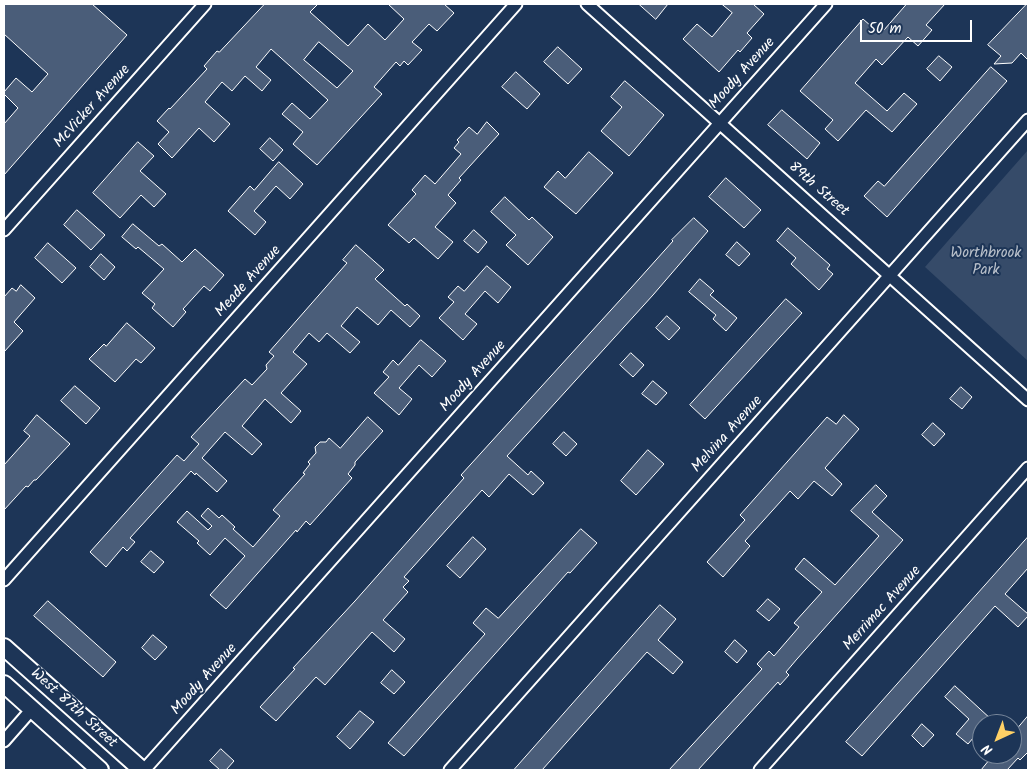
<!DOCTYPE html>
<html>
<head>
<meta charset="utf-8">
<style>
	body { margin:0 }
	#map { position:relative; width:1032px; height:774px; overflow:hidden; background:#1d3557; font-family:Kalam,sans-serif }
	canvas { display:block }
	.frame { position:absolute; inset:0; border:5px solid #fff; pointer-events:none }
	.north { position:absolute; left:972px; top:714px; width:50px; height:50px; box-sizing:border-box; background:#1d3557; border:1px solid #77869a; border-radius:50%; rotate:223deg; font-size:14px; font-weight:700; line-height:20px; text-align:center; color:#fff }
	.north::after { content:''; display:block; margin:auto; width:18px; height:22px; background:#ffd166; clip-path:polygon(50% 0,100% 100%,50% 72%,0 100%) }
	.scale { position:absolute; left:860px; top:20px; width:112px; height:22px; box-sizing:border-box; border:2px solid #fff; border-top:0; padding-left:6px; font-size:15px; line-height:18px; white-space:nowrap; color:#fff; -webkit-text-stroke:4px #1d3557; paint-order:stroke }
</style>
</head>
<body>
<div id="map">
<canvas width="1032" height="774"></canvas>
<div class="frame"></div>
<div class="north">N</div>
<div class="scale">50 m</div>
</div>
<script>
const ctx = document.querySelector('canvas').getContext('2d');
ctx.lineJoin = 'round';
function paint(path, color) { ctx.fillStyle = color; ctx.fill(path, 'evenodd'); }
function stroke(path, color, width, dash) { ctx.strokeStyle = color; ctx.lineWidth = width; ctx.lineCap = dash ? 'butt' : 'round'; ctx.setLineDash(dash || []); ctx.stroke(path); }
function drawText(font, color, halo, rows, align = 'center') {
  ctx.font = font + ' Kalam,sans-serif'; ctx.lineWidth = 4; ctx.setLineDash([]); ctx.textBaseline = 'middle'; ctx.strokeStyle = halo; ctx.fillStyle = color; for (const [text, x, y, turn = 0] of rows) {
    ctx.save(); ctx.translate(x, y); ctx.rotate((+turn || 0) * Math.PI / 180); ctx.textAlign = isNaN(turn) ? turn : align; if (halo) ctx.strokeText(text, 0, 0); ctx.fillText(text, 0, 0); ctx.restore();
  }
}
paint(new Path2D(`
	M1028 150V361L925 267Z`), '#364b69');
const building = new Path2D(`
	M4 4H92L127 35 4 175V124L18 108 4 94V92L16 78 32 92 48 74 4 34Z
	M265 4H318L310 12 348 46 368 24 385 40 404 19 388 4H444L454 13 437 31 429 24 412 42 422 50 408 65 404 61 400 66 396 62 374 87 382 94 317 165 293 144 303 132 282 114 292 103 310 119 328 100 271 49 256 67 271 80 262 91 245 76 232 91 222 82 205 102 230 124 214 142 199 128 172 158 158 144 169 132 157 121 169 108 170 109 207 69 204 66 217 51 219 52ZM319 42 353 71 337 88 304 60Z
	M639 4H668L656 19Z
	M722 4H753L764 14 747 33 752 38 740 52 738 50 719 72 683 39 697 24 712 37 732 13Z
	M907 4H945L926 25 932 30 918 46 908 37 882 65 876 59 855 83 887 111 904 93 917 104 892 132 866 110 838 141 825 129 833 120 800 91 863 19 880 34Z
	M1027 4H1028V60L1021 53 1012 63 994 64 1001 56 988 45Z
	M558 47 582 69 568 84 544 62Z
	M939 56 952 67 940 81 927 69Z
	M991 67 1007 81 887 217 864 196 878 181 884 186Z
	M516 72 540 94 527 109 502 87Z
	M625 81 664 115 629 156 601 131 622 107 611 97Z
	M782 110 820 143 807 159 768 125Z
	M487 122 499 134 459 178 461 180 448 195 456 203 435 227 453 242 438 259 414 238 409 243 388 225 416 194 412 190 425 175 435 184 461 154 454 148 459 142 457 140 469 127 477 134Z
	M270 138 283 150 273 161 260 149Z
	M138 142 154 156 140 171 166 194 154 207 141 195 120 218 93 193Z
	M589 152 613 173 576 214 544 187 558 171 565 178Z
	M279 162 303 184 290 199 276 186 254 211 266 222 255 235 228 211 250 186 254 190Z
	M726 178 761 210 744 228 709 197Z
	M505 197 529 220 532 217 553 237 528 265 506 245 516 235 491 212Z
	M77 210 105 235 91 250 64 225Z
	M694 218 708 231 653 295 507 456 528 475 531 471 544 483 533 495 509 474 489 497 482 490 404 577 409 581 403 587 408 592 383 620 405 639 394 652 372 632 325 685 316 677 276 721 260 707 295 669 293 668 355 601 464 478 461 475 631 288 673 241 672 240Z
	M133 224 159 246 162 244 182 262 195 249 224 275 210 291 204 286 183 309 186 312 173 327 152 308 155 304 142 293 164 269 138 247 136 249 122 237Z
	M788 228 830 265 827 269 833 274 819 290 791 264 796 258 777 241Z
	M474 230 487 242 478 253 464 241Z
	M737 242 750 254 739 266 726 255Z
	M48 243 76 268 62 283 35 258Z
	M356 245 384 270 375 279 405 306 407 304 420 316 410 327 391 310 378 325 357 307 341 326 360 342 350 353 327 333 319 342 309 333 293 352 307 364 281 393 301 411 291 423 265 399 242 426 262 444 252 455 225 432 202 458 227 481 217 492 196 473 195 475 191 471 130 538 135 542 127 551 123 547 106 567 90 552 177 455 184 461 199 444 191 437 245 379 252 385 267 369 266 365 274 356 269 352 347 263 343 260Z
	M101 254 115 267 104 280 90 267Z
	M487 266 511 287 498 303 485 291 465 314 477 324 463 340 439 318 454 302 448 297 458 286 464 291Z
	M700 279 714 291 710 295 737 318 726 331 713 319 716 315 689 292Z
	M21 285 35 298 14 322 23 331 4 352V297L12 288 16 291Z
	M786 299 802 313 705 419 690 405Z
	M667 316 680 328 669 340 656 328Z
	M127 323 155 348 141 363 136 359 115 382 89 359 104 344 106 346Z
	M421 340 446 361 432 377 419 365 399 388 412 399 399 415 374 393 389 377 383 372 393 360 398 365Z
	M631 353 644 365 633 377 620 365Z
	M653 381 667 393 656 405 642 394Z
	M75 386 100 408 86 424 61 401Z
	M961 387 972 397 962 409 950 399Z
	M37 415 70 444 36 480H34L28 487 26 486 4 510V465L30 436 24 431Z
	M844 415 859 429 825 468 842 484 832 496 814 481 798 499 790 491 745 541 750 546 723 577 707 562 745 520 740 515 827 417 836 424Z
	M368 417 383 431 355 462V465L348 474 352 478 310 525 306 521 297 532 296 530 226 609 210 595 245 556 225 538 210 555 197 543 199 541 177 522 187 511 208 530 212 526 201 516 208 508 219 518 222 515 235 527 233 529 253 547 280 516 273 510 305 474 303 473 310 464 308 462 316 453 315 447 320 442H326L329 438 340 448Z
	M933 423 945 434 934 446 922 435Z
	M564 432 577 444 566 456 553 444Z
	M648 450 664 464 636 495 621 481Z
	M876 485 887 496 872 512 903 540 797 659 786 672 789 675 780 685 778 682 698 770H669L762 669 757 664 769 651 774 656 799 627 794 623 822 592 795 569 804 558 835 585 879 536 851 511Z
	M581 529 597 543 570 573 568 572 404 756 388 743 485 634 473 623 486 608 498 618Z
	M473 537 486 549 460 578 447 566Z
	M1028 537V568L1005 594 1028 614V616L1018 627 995 606 862 756 846 742Z
	M151 551 164 562 154 573 141 562Z
	M768 599 780 609 769 621 757 611Z
	M48 601 116 662 103 677 34 616Z
	M660 605 676 619 658 640 683 662 673 674 647 652 542 770H514Z
	M153 635 167 647 155 660 142 648Z
	M735 640 747 651 737 663 725 652Z
	M392 670 405 682 394 694 381 683Z
	M955 686 992 720 988 724H982V730H980L968 744 956 734 969 719 945 697Z
	M360 711 374 722 350 749 337 737Z
	M1028 716V752L1020 760 1018 758 1007 770H981L994 754H1013L1012 735Z
	M922 724 934 735 923 747 912 736Z
	M221 749 234 761 226 770H220L210 761Z`);
paint(building, '#4a5d79');
stroke(building, '#fff', 1);
const minor = new Path2D(`
	M587 4 1028 400
	M4 230 205 4
	M4 580 516 4
	M4 741 32 709
	M144 770 826 4
	M450 770 1028 120
	M760 770 1028 468`);
const secondary = new Path2D(`
	M4 647 142 770
	M4 684 100 770`);
stroke(minor, '#fff', 15);
stroke(secondary, '#fff', 20);
stroke(minor, '#1d3557', 11);
stroke(secondary, '#1d3557', 16);
drawText('15px', '#fff', '#1d3557', [
	["Moody Avenue",743,74,-48],
	["McVicker Avenue",93,107,-48],
	["89th Street",818,190,41],
	["Meade Avenue",249,282,-48],
	["Moody Avenue",474,377,-48],
	["Melvina Avenue",728,435,-48],
	["Merrimac Avenue",883,609,-48],
	["Moody Avenue",205,680,-48],
	["West 87th Street",73,709,42]
]);
drawText('15px', '#b9c0ca', '#1d3557', [
	["Worthbrook",986,254],
	["Park",986,271]
]);
</script>
</body>
</html>
